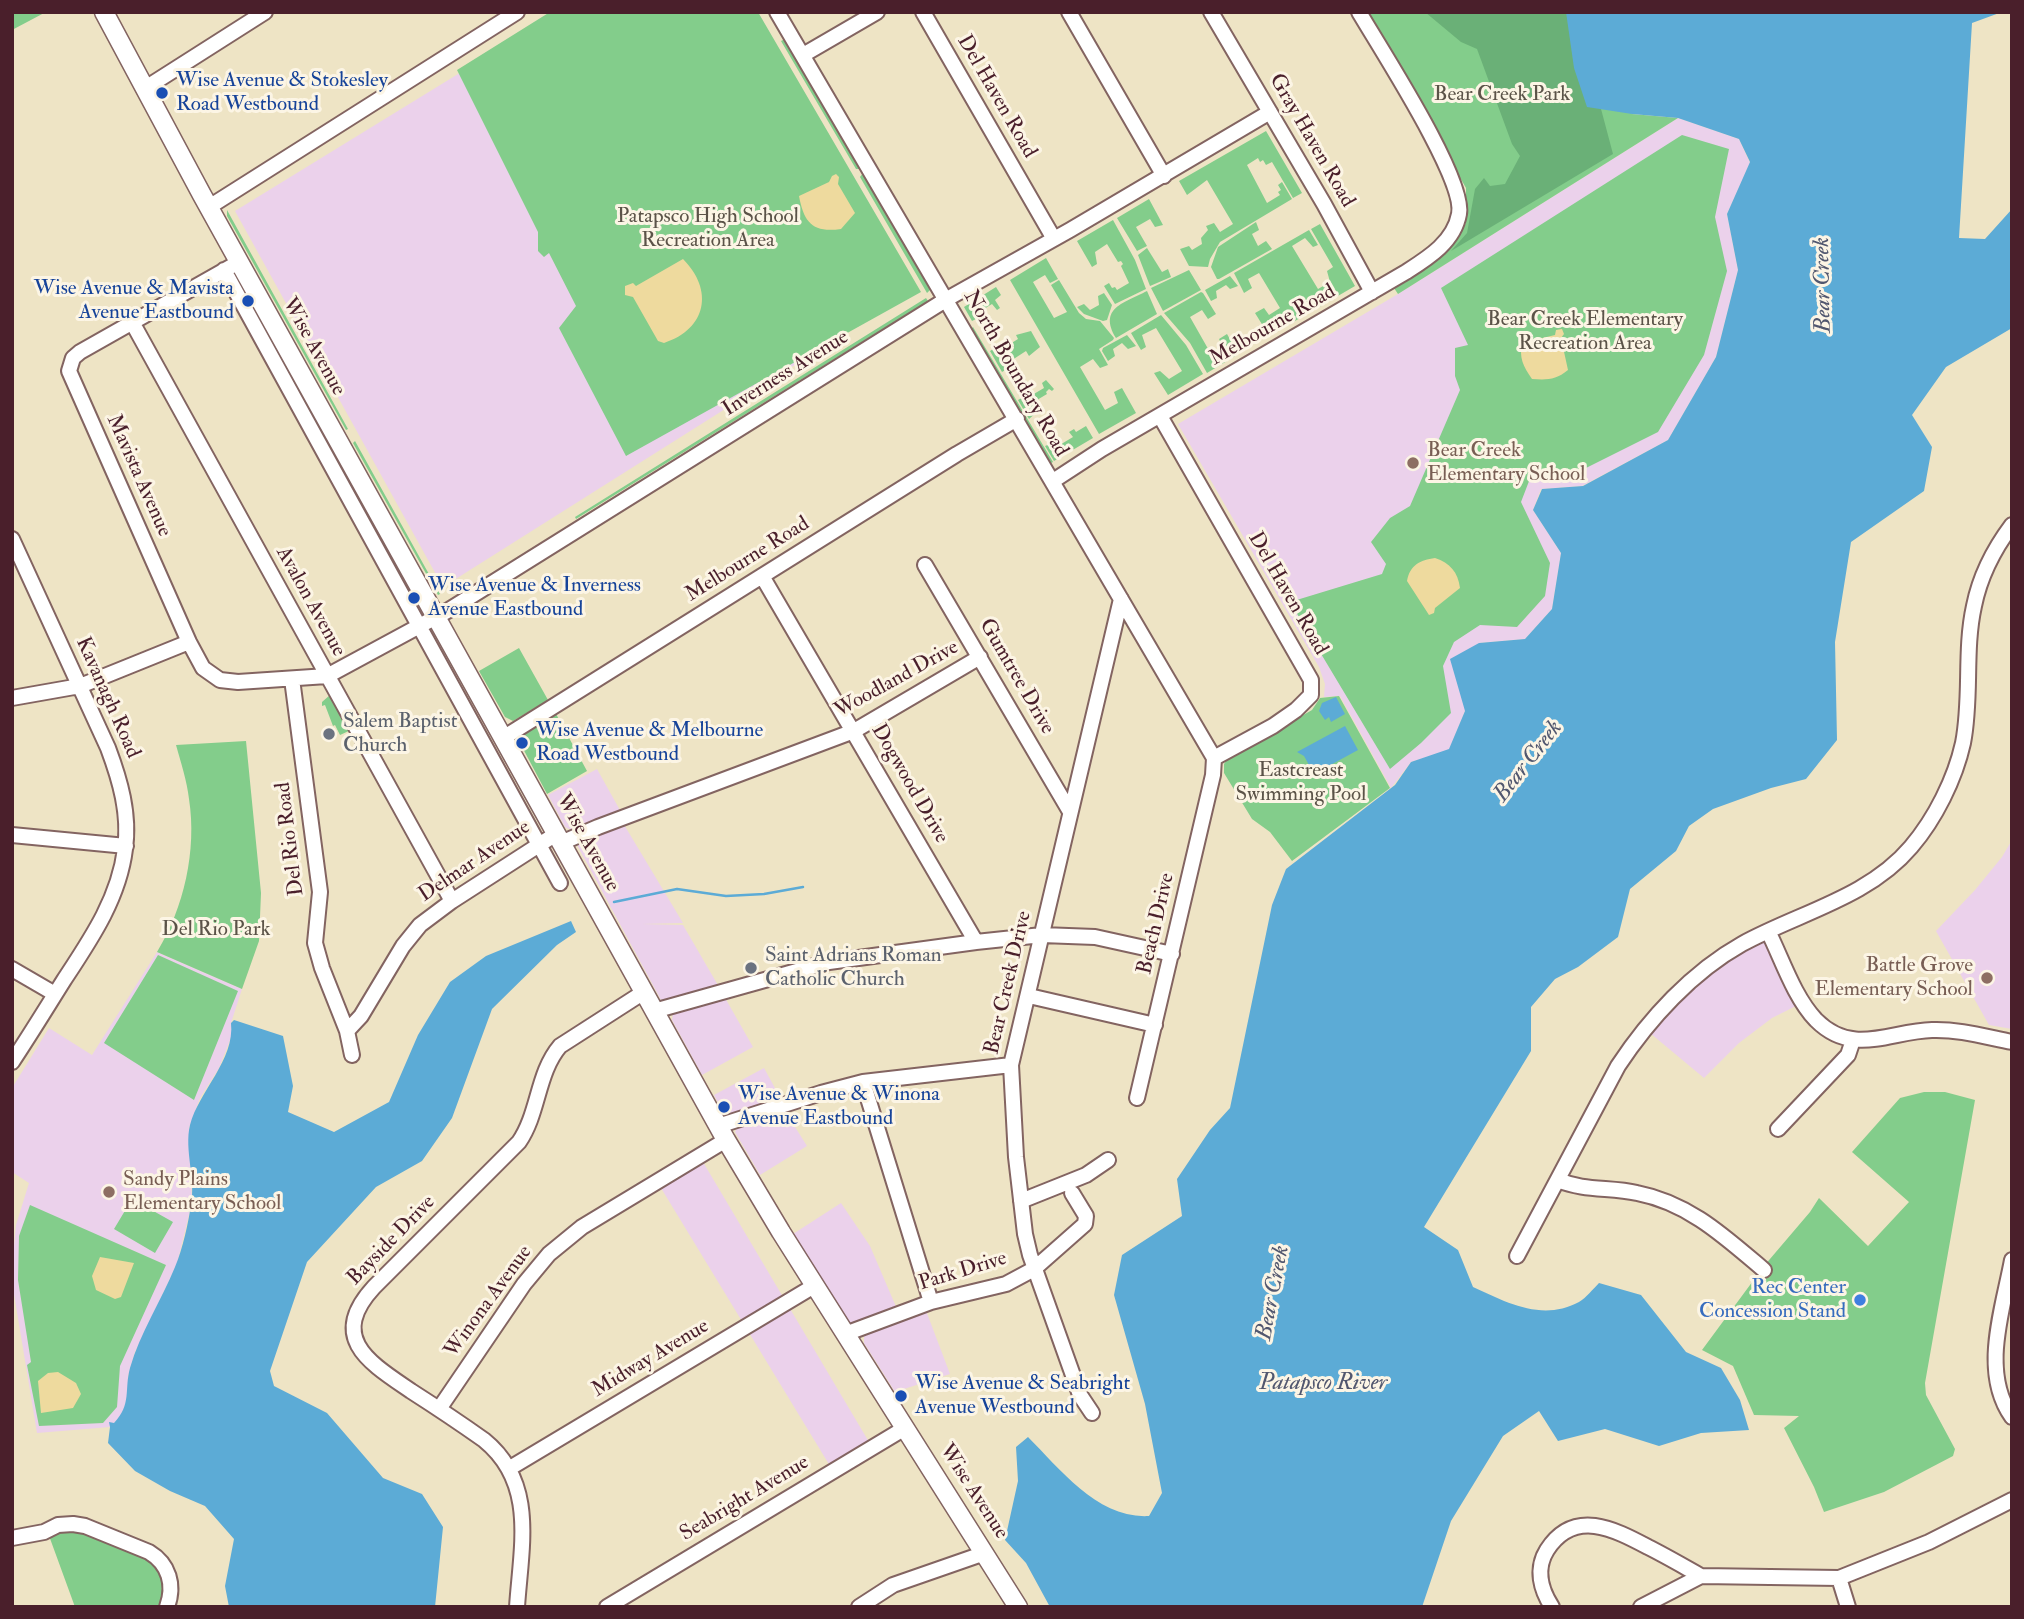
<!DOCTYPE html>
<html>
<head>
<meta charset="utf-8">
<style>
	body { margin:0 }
	#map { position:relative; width:2024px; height:1619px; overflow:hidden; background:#eee4c5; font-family:"IM FELL Double Pica",serif }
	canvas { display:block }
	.frame { position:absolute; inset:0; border:14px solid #4a1f2b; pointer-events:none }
</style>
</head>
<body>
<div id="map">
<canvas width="2024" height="1619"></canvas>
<div class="frame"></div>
</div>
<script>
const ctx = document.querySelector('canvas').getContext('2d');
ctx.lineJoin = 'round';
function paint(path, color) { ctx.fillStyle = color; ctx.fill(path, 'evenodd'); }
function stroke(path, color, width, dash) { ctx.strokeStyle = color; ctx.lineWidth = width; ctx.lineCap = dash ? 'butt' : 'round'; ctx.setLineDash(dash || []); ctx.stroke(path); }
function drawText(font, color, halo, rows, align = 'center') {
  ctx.font = font + ' "IM FELL Double Pica",serif'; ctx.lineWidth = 6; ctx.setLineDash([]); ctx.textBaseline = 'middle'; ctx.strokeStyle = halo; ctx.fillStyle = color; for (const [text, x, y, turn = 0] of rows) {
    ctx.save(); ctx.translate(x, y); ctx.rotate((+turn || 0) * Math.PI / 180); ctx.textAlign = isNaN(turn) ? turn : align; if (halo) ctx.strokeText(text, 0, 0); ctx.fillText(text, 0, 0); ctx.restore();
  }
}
paint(new Path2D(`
	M559 12 909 293 443 587 235 211Z
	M1678 118 1739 139 1750 163 1727 214 1738 270 1716 357 1668 440 1582 486 1541 489 1533 510 1561 553 1552 609 1525 639 1479 643 1465 711 1449 750 1411 762 1391 788 1340 696 1324 697 1325 684 1319 667 1178 424 1398 294Z
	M597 769 621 812 576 830 569 829 565 827 548 795Z
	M623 823 683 923 642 924 683 925 719 987 666 1002 661 1000 577 845 578 841Z
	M2012 840V1029L1989 1025 1936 931 1975 890 2002 857Z
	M1761 937 1798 1005 1772 1018 1739 1043 1704 1078 1650 1033 1708 971Z
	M157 952 242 989 231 1023 232 1035 219 1068 200 1098 189 1128 192 1202 177 1264 135 1352 128 1376V1396L124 1409 120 1417 110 1427 37 1433 14 1294 13 1257 16 1225 29 1183 12 1172V1088L49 1028 92 1055Z
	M724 996 753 1047 702 1075 672 1020 673 1013 678 1008Z
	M764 1068 781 1099 728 1116 723 1112 714 1095Z
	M785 1111 807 1146 760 1175 735 1132 737 1128 745 1124Z
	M703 1162 869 1442 830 1466 661 1188Z
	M841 1203 870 1246 897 1309 857 1325 850 1323 793 1234Z
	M925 1308 950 1374 895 1392 864 1343V1337L866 1333Z`), '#ebd1eb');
paint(new Path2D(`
	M12 12H46L12 30Z
	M550 12H758L921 292 626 456 559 328 576 306 549 253 544 257 538 251V232L457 70Z
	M1365 12H1566L1632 114 1678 118 1398 294 1394 288 1423 271 1457 239 1466 223V188Z
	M785 39 860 169H856L781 41Z
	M1266 131 1302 193 1293 198 1272 162 1266 165 1263 160 1260 162 1258 158 1247 165 1267 203 1280 195 1278 192 1281 190 1278 185 1282 182 1292 199 1220 242 1210 259 1208 267 1189 266 1180 249 1189 246 1192 250 1202 244 1201 238 1208 230 1206 226 1214 223 1220 232 1233 224 1207 180 1187 195 1179 181Z
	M1682 135 1729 149 1715 217 1727 271 1704 355 1658 432 1584 469 1531 476 1521 502 1550 563 1545 596 1517 627 1480 625 1454 642 1443 666 1451 713 1421 743 1390 769 1290 602 1382 574 1386 564 1371 542 1390 518 1410 506 1460 390 1455 376V348L1468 345 1441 288Z
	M863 173 930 290 927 293 860 177Z
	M1149 199 1163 225 1155 227 1150 219 1136 227 1147 246 1137 251 1117 218Z
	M227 210 348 429 346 430 227 216Z
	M1113 220 1135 260 1146 289 1115 304 1104 286 1109 283 1112 288 1115 287 1117 290 1129 283 1121 266 1123 264 1121 261 1118 262 1107 244 1095 252 1097 264 1092 267 1077 241Z
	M1256 222 1259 230 1252 234 1258 246 1266 241 1272 249 1219 279H1217L1211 267 1218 247Z
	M1320 224 1355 286 1271 335 1268 334 1255 313 1264 308 1269 315 1280 308 1259 273 1248 279 1252 288 1244 293 1234 273 1309 230 1318 245 1313 247 1305 238 1292 246 1318 289 1330 282 1327 271 1333 267 1311 229Z
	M1147 248 1162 272 1168 269 1171 277 1150 286 1138 255Z
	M1046 258 1058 279 1050 283 1045 275 1033 282 1054 318 1067 312 1051 285 1059 280 1079 313 1086 319 1100 321 1114 338 1113 340 1099 349 1108 365 1100 368 1093 359 1080 367 1105 410 1118 403 1114 392 1122 388 1136 413 1099 434 1010 280Z
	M1189 270 1201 290 1163 311 1151 288Z
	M1230 276 1238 286 1230 289 1226 285 1216 291 1217 298 1211 301 1205 290Z
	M996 287 1001 295 995 300 1000 308 997 310 992 304 979 312 980 317 972 321 964 307Z
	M1147 291 1157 314 1116 338C1098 308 1124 303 1147 291Z
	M1201 292 1203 293 1216 314 1208 319 1202 310 1190 317 1211 354 1223 347 1219 339 1227 334 1237 352V355L1207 373 1190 343 1164 313Z
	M1104 293 1112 305 1107 320 1103 321 1084 314 1077 307 1084 304 1090 310 1099 305 1098 296Z
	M926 298 928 301 576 519 575 517Z
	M1161 315 1186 345 1203 374 1168 395 1154 373 1160 371 1169 379 1182 371 1156 328 1142 335 1146 347 1141 350 1131 333Z
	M973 327 1053 462 1051 463 971 329Z
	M1031 331 1040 347 1029 356 1026 351 1009 362V368L1002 372 990 351 995 348 997 352 1018 339 1016 335Z
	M1127 335 1136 346 1128 349 1122 343 1113 349 1115 356 1108 361 1102 351 1103 348Z
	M1046 380 1054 389 1052 391 1049 389 1046 392 1047 394 1032 403 1037 412 1029 419 1018 400 1025 396 1027 398 1044 388 1042 383Z
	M1086 426 1093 438 1054 461 1045 446 1055 442 1058 446 1073 437 1069 432 1074 429 1076 432Z
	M355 441 440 594 438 595 353 443Z
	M519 648 548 700 513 721 505 717 479 671Z
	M330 695 351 730 340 735 335 725 333 726 325 705 322 706V702Z
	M1339 696 1390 788 1292 861 1270 832 1252 819 1224 773V764L1228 758 1312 710 1320 698Z
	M555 712 587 771 547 794 519 741 523 732Z
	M246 741 261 893 259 941 242 989 157 952C184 908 197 850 189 799 187 781 181 763 176 745Z
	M158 955 238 991 194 1100 104 1043Z
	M1924 1092H1945L1975 1100 1925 1383 1926 1395 1955 1449 1953 1456 1884 1492 1824 1512 1814 1487 1784 1428 1799 1416 1754 1415 1733 1366 1702 1350 1764 1266 1810 1212 1819 1198 1868 1246 1909 1202 1852 1152 1900 1098Z
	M132 1199 173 1222 155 1253 114 1229Z
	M30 1205 166 1265 120 1366 117 1407 103 1423 39 1426 27 1365 31 1362 18 1280 19 1236Z
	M76 1529 153 1560 163 1571 165 1607H75L48 1533Z`), '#83cd8b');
paint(new Path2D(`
	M1425 12H1580L1592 75 1613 154 1451 251 1467 233 1475 189 1484 178 1490 186 1505 184 1520 156 1512 144 1477 49 1461 42Z`), '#6ab077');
paint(new Path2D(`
	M836 174 839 177 838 184 855 213 841 229C813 233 804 223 799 196L829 182 832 176Z
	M683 259C714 290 707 329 664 343L658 341 633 297 625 295V286L633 283 636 286Z
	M1562 329 1564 334 1561 338 1568 370C1556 380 1547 380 1532 379 1523 366 1519 358 1522 343L1555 335 1556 330Z
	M1435 558C1450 563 1458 572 1460 588L1435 608 1434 613 1429 615 1407 581C1410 565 1420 560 1435 558Z
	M100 1257 134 1263 121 1297 115 1299 96 1290 92 1276Z
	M58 1372 76 1383 81 1394 73 1408 41 1413 38 1381 48 1373Z`), '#eeda9e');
paint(new Path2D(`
	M1566 12H2002L1972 23 1959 238 1985 239 2012 209V328L1946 367 1912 415 1932 447 1924 491 1851 542 1835 642 1837 740 1806 779 1771 788 1713 809 1689 826 1676 851 1630 889 1618 937 1578 967 1555 979 1531 1007V1051L1424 1227 1458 1250 1473 1287C1506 1302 1542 1322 1579 1302 1586 1298 1593 1289 1599 1283L1641 1295 1686 1352 1721 1368 1740 1400 1749 1430 1701 1433 1659 1446 1605 1429 1558 1441 1539 1411 1503 1436 1451 1521 1422 1607H1050L1026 1563 1005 1540 1018 1481 1016 1447 1028 1437C1061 1470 1098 1519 1149 1516L1162 1493 1145 1404 1114 1295 1122 1255 1182 1216 1177 1179 1210 1130 1230 1108 1272 905 1286 869 1395 785 1411 762 1449 749 1465 711 1450 659 1479 643 1525 639 1552 609 1561 553 1533 510 1542 489 1583 486 1668 440 1716 357 1738 270 1727 214 1750 162 1739 139 1678 118 1632 114 1587 107 1574 68Z
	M1336 697 1345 714 1331 722 1329 717 1325 720 1319 711 1322 703Z
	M1345 726 1358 750 1314 774 1304 756 1297 752Z
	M571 921 576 932 557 945 492 1009 452 1118 422 1161 376 1187 307 1262 270 1371 274 1386 327 1413 383 1478 422 1494 443 1527 435 1607H229L225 1586 234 1539 205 1506 170 1491 135 1471 108 1443 110 1427 109 1422 114 1423C132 1404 124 1390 130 1368 140 1333 161 1301 175 1267 183 1248 188 1224 191 1205 196 1179 184 1150 190 1125 199 1091 235 1060 231 1023L234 1020 283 1036 293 1086 288 1112 334 1132 389 1102 418 1035 450 982 486 956Z`), '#5cabd6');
stroke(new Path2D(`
	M614 902 677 889 726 896 764 894 803 887`), '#5cabd6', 2.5);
const minor = new Path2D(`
	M777 12 1214 758
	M923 12 1054 239
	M1069 12 1164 176
	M1211 12 1324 204 1372 292
	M803 55 877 12
	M144 89 265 12
	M209 207 517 12
	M239 262 80 352 73 358 69 371 189 642 203 668 220 680 238 682 327 676 449 610 947 299 1070 230 1270 112
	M224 270 560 883
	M132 322 452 901
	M1160 416 1311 680V695L1296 710 1273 726 1214 758
	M1053 481 1102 449 1406 272C1428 258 1454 242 1459 214 1466 180 1380 48 1359 12
	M12 539 108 748C120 780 130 814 125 849 119 898 91 939 64 980 47 1007 30 1035 12 1062
	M925 565 1069 810
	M762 576 976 942
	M292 679 320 892 315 943 322 968 347 1031 352 1055
	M12 698 80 686 189 642
	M503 738 957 454 1017 419
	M12 835 126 846
	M561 843 598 827 854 731 980 657
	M1768 931C1782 959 1794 997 1816 1020 1853 1057 1890 1031 1932 1030 1959 1029 1986 1037 2012 1042
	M12 969 55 994
	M1029 996 1155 1025
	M654 1011 829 962 976 942 1042 935 1095 937 1172 954
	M347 1031 361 1016 403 946 420 925 452 901 556 834
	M863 1082 931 1302
	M1137 1098 1213 775 1214 758
	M718 1126 821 1093 863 1082 1011 1065
	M1778 1129 1848 1055 1853 1040
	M1558 1180C1584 1191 1610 1187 1637 1193 1689 1203 1725 1237 1764 1270
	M1021 1201 1086 1175 1108 1160
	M1517 1256 1618 1066C1649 1019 1692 972 1742 944 1798 913 1868 898 1911 847 1935 819 1955 779 1963 743 1972 698 1964 651 1974 606 1980 576 1994 549 2012 525
	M2012 1260C2003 1309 1980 1372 2012 1417
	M845 1334 931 1302 1006 1284 1034 1269 1085 1224 1086 1216 1072 1193
	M439 1409 524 1284 549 1254 582 1227 726 1140
	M1092 1413 1080 1395 1030 1255 1025 1234 1016 1157 1011 1065 1121 599
	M510 1468 814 1286
	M12 1538 44 1532 58 1525 73 1524 85 1526 149 1552C169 1564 175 1585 167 1607
	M1701 1576 1839 1578 1929 1542 2012 1500
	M1839 1578 1848 1607
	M517 1607C521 1546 537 1483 484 1440 460 1423 436 1407 411 1391 370 1363 327 1338 374 1287L519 1142C539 1113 537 1073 560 1046L644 992
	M607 1607 905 1428
	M859 1607 893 1585 985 1553
	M1552 1607C1541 1590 1535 1569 1547 1550 1574 1508 1614 1529 1648 1547 1666 1556 1683 1566 1701 1576L1641 1607`);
const major = new Path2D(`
	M104 12 202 195 726 1140 781 1232 1018 1607`);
stroke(minor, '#836461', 18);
stroke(major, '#836461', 21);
stroke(minor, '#fff', 14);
stroke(major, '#fff', 18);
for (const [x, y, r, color] of [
	[162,93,7,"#1a4fb4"],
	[248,301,7,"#1a4fb4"],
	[1413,463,7,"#8d6e63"],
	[414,598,7,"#1a4fb4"],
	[329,734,7,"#6b7280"],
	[522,743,7,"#1a4fb4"],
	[751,968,7,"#6b7280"],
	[1987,978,7,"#8d6e63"],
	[724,1107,7,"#1a4fb4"],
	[109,1192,7,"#8d6e63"],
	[1860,1300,7,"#3f7fe0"],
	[901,1396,7,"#1a4fb4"]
]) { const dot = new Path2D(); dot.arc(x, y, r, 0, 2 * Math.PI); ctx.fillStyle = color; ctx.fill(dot); stroke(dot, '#fcf5e5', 2.5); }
drawText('21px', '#164399', '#fcf5e5', [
	["Wise Avenue & Stokesley",176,81],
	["Road Westbound",176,105],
	["Wise Avenue & Mavista",234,289,"right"],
	["Avenue Eastbound",234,313,"right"],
	["Wise Avenue & Inverness",428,586],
	["Avenue Eastbound",428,610],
	["Wise Avenue & Melbourne",536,731],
	["Road Westbound",536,755],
	["Wise Avenue & Winona",738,1095],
	["Avenue Eastbound",738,1119],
	["Wise Avenue & Seabright",915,1384],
	["Avenue Westbound",915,1408]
], 'left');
drawText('21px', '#5b5348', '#fcf5e5', [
	["Bear Creek Park",1502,95],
	["Patapsco High School",708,217],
	["Recreation Area",708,241],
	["Bear Creek Elementary",1585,320],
	["Recreation Area",1585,344],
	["Eastcreast",1301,771],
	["Swimming Pool",1301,795],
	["Del Rio Park",216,930]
]);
drawText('21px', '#4a1f2b', '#fcf5e5', [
	["Del Haven Road",996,97,60],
	["Gray Haven Road",1311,141,60],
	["Melbourne Road",1273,326,-30],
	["Wise Avenue",313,347,61],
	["Inverness Avenue",786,374,-32],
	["North Boundary Road",1015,374,60],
	["Mavista Avenue",138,476,66],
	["Melbourne Road",748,560,-32],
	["Del Haven Road",1287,594,60],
	["Avalon Avenue",310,602,61],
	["Gumtree Drive",1016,677,60],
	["Woodland Drive",897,680,-29],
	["Kavanagh Road",107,698,66],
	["Dogwood Drive",909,784,60],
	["Del Rio Road",291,839,-97],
	["Wise Avenue",587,843,61],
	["Delmar Avenue",475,862,-34],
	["Beach Drive",1157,924,-77],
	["Bear Creek Drive",1009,983,-77],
	["Bayside Drive",392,1241,-46],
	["Park Drive",963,1272,-17],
	["Winona Avenue",489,1302,-54],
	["Midway Avenue",651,1359,-31],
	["Wise Avenue",973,1492,57],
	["Seabright Avenue",745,1499,-31]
]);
drawText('21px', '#785e54', '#fcf5e5', [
	["Bear Creek",1427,451],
	["Elementary School",1427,475],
	["Battle Grove",1973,966,"right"],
	["Elementary School",1973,990,"right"],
	["Sandy Plains",123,1180],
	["Elementary School",123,1204]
], 'left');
drawText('21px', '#5b616d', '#fcf5e5', [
	["Salem Baptist",343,722],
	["Church",343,746],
	["Saint Adrians Roman",765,956],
	["Catholic Church",765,980]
], 'left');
drawText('21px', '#366cbe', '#fcf5e5', [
	["Rec Center",1846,1288],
	["Concession Stand",1846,1312]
], 'right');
drawText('italic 23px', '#51576f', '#fcf5e5', [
	["Bear Creek",1824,285,-91],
	["Bear Creek",1529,762,-52],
	["Bear Creek",1274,1293,-79],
	["Patapsco River",1323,1384]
]);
</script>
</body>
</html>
